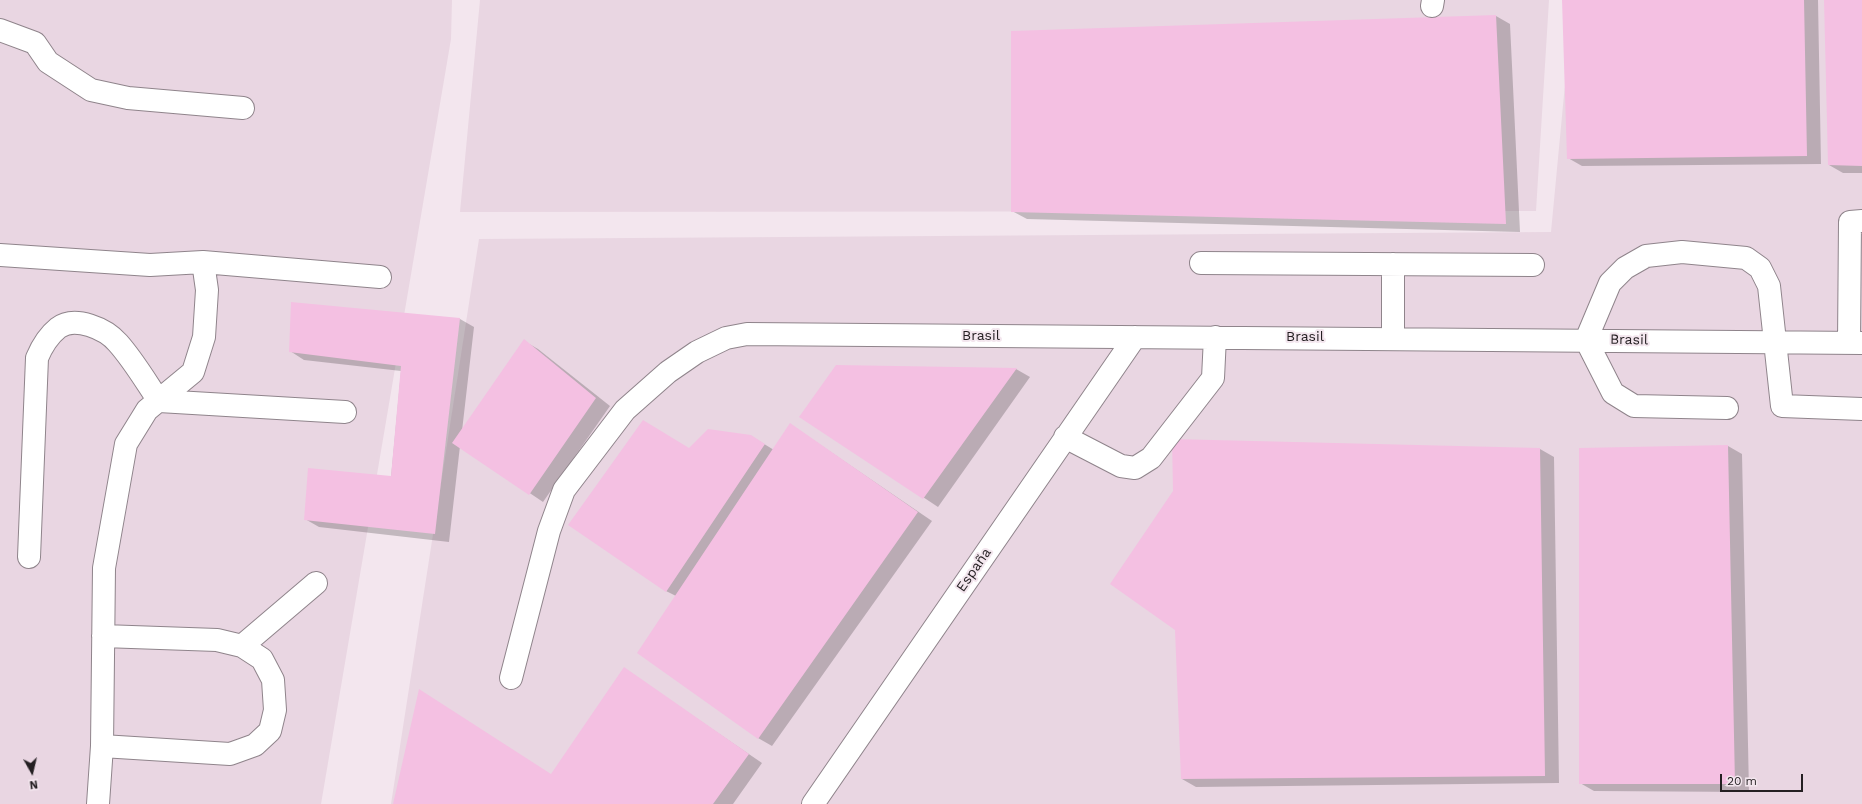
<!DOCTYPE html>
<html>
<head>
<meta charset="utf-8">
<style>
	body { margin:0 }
	#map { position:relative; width:1862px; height:804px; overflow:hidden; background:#f3e6ee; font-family:"Work Sans",sans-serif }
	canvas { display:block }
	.north { position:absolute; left:12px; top:752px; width:40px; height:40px; -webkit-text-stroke:3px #f3e6ee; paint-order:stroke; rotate:172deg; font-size:11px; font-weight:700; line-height:16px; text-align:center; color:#241f22 }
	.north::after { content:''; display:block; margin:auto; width:14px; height:18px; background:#241f22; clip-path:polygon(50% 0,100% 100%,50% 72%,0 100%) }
	.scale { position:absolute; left:1720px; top:774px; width:83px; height:18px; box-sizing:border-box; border:2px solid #241f22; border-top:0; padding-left:5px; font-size:12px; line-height:14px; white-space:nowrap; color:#241f22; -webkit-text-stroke:3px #f3e6ee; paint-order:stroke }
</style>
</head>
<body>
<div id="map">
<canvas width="1862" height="804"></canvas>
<div class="north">N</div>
<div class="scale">20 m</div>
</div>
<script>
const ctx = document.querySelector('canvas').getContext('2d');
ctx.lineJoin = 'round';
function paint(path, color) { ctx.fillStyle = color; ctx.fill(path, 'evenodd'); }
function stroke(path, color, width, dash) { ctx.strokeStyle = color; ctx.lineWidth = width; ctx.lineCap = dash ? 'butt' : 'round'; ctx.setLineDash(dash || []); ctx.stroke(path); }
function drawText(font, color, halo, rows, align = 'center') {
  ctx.font = font + ' "Work Sans",sans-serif'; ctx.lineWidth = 4; ctx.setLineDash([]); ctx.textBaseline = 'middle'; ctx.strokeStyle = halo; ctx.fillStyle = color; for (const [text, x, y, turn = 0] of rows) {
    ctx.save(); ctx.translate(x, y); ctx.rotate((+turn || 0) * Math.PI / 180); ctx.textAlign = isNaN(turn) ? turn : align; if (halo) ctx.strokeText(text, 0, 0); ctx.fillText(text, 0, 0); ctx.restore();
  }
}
paint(new Path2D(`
	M0 0H452L451 39 321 804H0Z
	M480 0H1549L1536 211 460 212Z
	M1573 0H1862V804H391L479 239 1551 232Z`), '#e9d6e2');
paint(new Path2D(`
	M1563 0H1818L1821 164 1582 166 1568 158Z
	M1825 0H1862V173H1843L1829 165Z
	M1496 16 1510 24 1520 232 1027 219 1012 211Z
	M460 319 474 327 462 431 524 341 538 349 610 406 543 502 460 446 449 542 319 527 305 519 391 477 401 371 304 360 290 351Z
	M1016 369 1030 377 938 507 801 416Z
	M791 425 932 521 772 746 758 738 676 596 666 591 689 449 751 436 774 450Z
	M1173 440 1540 449 1554 457 1559 783 1196 787 1182 779 1176 629Z
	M1728 446 1742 454 1749 792 1594 791 1580 783Z
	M624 669 762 763 733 804H394L552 775Z`), '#0003');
paint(new Path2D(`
	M1562 0H1804L1807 156 1567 159Z
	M1824 0H1862V166L1828 165Z
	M1496 15 1506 224 1011 212V31Z
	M291 302 460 318 435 534 304 520 308 468 391 476 401 366 289 352Z
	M524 339 596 398 529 495 452 443Z
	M836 365 1017 368 923 499 799 417Z
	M643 420 689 448 708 429 751 435 765 444 666 592 568 525Z
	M790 423 918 512 758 739 637 653Z
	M1172 439 1540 448 1545 776 1181 779 1175 630 1110 584 1173 491Z
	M1728 445 1735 784H1579V448Z
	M624 667 749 754 713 804H393L419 689 551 774Z`), '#f4c0e2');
const minor = new Path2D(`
	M1432 6 1433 0
	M0 30 35 43 48 62 91 90 128 98 243 108
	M0 255 150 265 203 262 207 290 204 337 193 372 147 410 126 444 104 568 102 746 98 804
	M203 262 380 277
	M1201 263 1533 265
	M1393 338V264
	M1849 343 1850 222 1862 221
	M1727 408 1634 406 1613 393 1586 340 1610 283 1625 268 1646 256 1682 252 1746 258 1760 268 1769 286 1782 406 1862 409
	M1065 437 1121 466 1135 468 1151 458 1213 378 1215 337
	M29 557 37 358C42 346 48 336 58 328 75 315 106 329 118 343 134 361 146 382 159 401L345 412
	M242 646 316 583
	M511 678 549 531 564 490 625 410 668 372 697 352 726 338 747 334 1862 343
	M102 746 230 754 255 745 270 731 275 710 273 680 262 659 242 646 217 640 103 636
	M813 804 1135 337`);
stroke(minor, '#8f848b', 24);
stroke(minor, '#fff', 22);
drawText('14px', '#241f22', '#f3e6ee', [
	["Brasil",981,336],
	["Brasil",1305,337],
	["Brasil",1629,340,1],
	["España",974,570,-55]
]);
</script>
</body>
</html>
